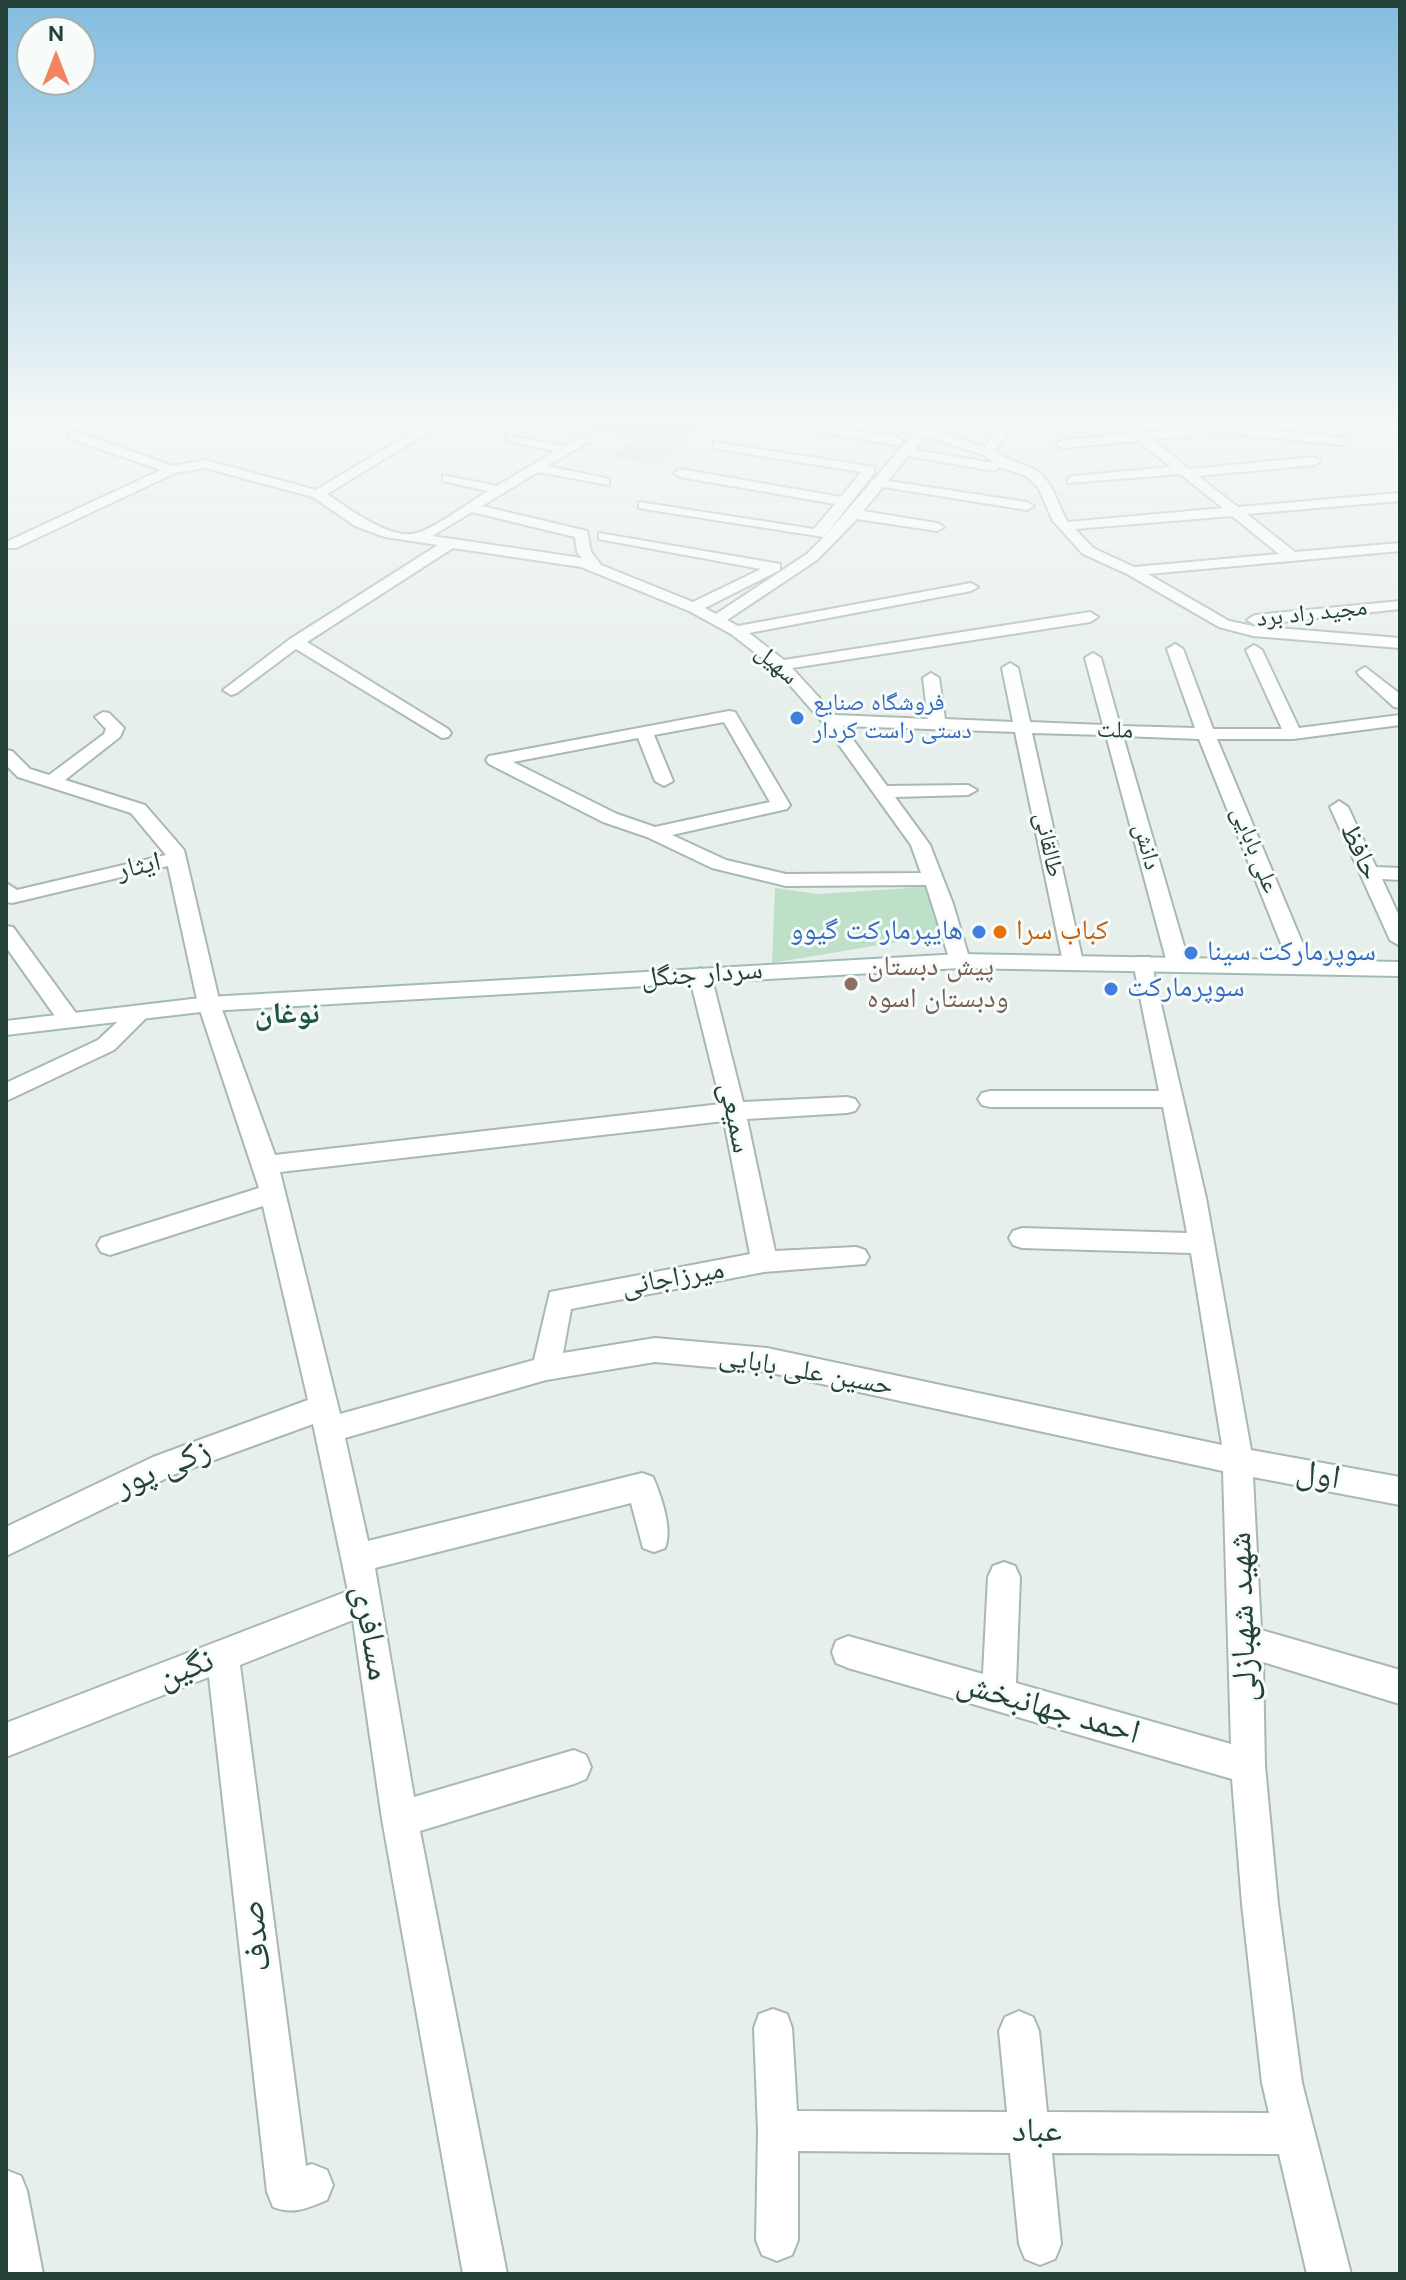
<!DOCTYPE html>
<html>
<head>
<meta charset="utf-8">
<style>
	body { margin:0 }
	#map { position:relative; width:1406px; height:2280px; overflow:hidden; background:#e6efeb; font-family:"DM Sans",sans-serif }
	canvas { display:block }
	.frame { position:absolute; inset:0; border:8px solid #24423a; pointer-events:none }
	.north { position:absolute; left:16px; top:16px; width:80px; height:80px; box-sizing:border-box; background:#f7fbf9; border:2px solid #a3b1ad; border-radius:50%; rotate:0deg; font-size:22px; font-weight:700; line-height:32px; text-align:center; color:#24423a }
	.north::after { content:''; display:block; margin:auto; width:28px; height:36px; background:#f4845f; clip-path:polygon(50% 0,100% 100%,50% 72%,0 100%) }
</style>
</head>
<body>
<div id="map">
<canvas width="1406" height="2280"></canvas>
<div class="frame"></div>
<div class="north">N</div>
</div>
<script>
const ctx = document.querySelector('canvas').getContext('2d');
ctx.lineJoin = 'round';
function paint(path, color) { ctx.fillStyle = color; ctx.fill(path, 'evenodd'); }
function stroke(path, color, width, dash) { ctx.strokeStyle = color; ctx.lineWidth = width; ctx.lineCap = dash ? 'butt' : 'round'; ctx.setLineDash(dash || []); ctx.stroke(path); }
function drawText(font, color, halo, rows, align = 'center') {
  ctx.font = font + ' "DM Sans","Noto Naskh Arabic",sans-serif'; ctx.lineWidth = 6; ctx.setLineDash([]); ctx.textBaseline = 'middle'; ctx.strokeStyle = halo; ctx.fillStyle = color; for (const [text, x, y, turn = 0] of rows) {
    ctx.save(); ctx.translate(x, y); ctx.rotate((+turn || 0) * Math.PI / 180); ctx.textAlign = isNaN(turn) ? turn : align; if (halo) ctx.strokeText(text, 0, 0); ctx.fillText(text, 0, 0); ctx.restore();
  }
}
paint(new Path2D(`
	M533 417H708L660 465 609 457 632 443 627 438Z
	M926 887 943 904 951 933 772 963 775 888 818 894Z`), '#bfe0c8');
const minor = new Path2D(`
	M438 417H453L327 494C348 508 391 541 417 533 435 528 470 502 488 491L443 481V475L497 486 555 451 506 441V435L564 446 580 436H588V442L547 466 609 479V485L538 472 482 506 587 531 591 552 601 565 693 602 761 569 604 540 599 539V533L780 564V570L705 608 716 614 807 554 824 537 644 509 639 508V502L814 529 835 504 680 477 674 473 680 469 841 497 861 472 718 449 714 448V442L874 467V473L824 537 914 433 867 417H886L919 427 928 417H940L929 430 985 447 1007 417H1019L995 451C1008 461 1023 463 1037 471 1054 483 1057 505 1068 522L1223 508 1180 474 1068 483 1067 480 1073 476 1171 467 1138 441 1062 448 1056 444 1062 440 1130 434 1110 417H1124L1143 433 1185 429 1190 417H1202L1200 423 1346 438V444L1342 445 1197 430 1190 436 1152 439 1189 469 1314 457 1320 461 1314 465 1198 476 1238 507 1400 493V501L1247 514 1295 552 1400 543V551L1148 574 1229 621 1253 626 1400 638V648L1253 636 1219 627 1127 574 1083 554 1053 521 1038 487 1026 476 1000 467 994 471 908 456 888 481 1027 502 1034 506 1027 510 883 487 863 511 937 523 944 527 937 531 857 519 817 560 727 620 738 626 971 583 978 587 971 591 749 633 784 660 1090 612 1098 617 1090 622 792 668 835 715 928 719 923 678 931 673 939 678 945 719 1013 722 1002 668 1010 663 1018 668 1030 722 1103 725 1085 658 1093 653 1101 658 1120 726 1195 728 1167 649 1175 644 1183 649 1213 729H1282L1246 650 1254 645 1262 650 1299 728 1400 715V725L1293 739H1217L1312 966 1301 973 1290 966 1199 739 1123 736 1189 963 1178 970 1167 963 1106 735 1032 733 1083 962 1073 969 1063 962 1015 732 843 726 887 786 968 785 977 790 968 795 895 797 930 845 953 904 970 961 960 968 950 961 926 885 786 886 712 868 647 837 603 822 489 764 486 760 489 756 495 755 729 711 735 712 790 805 787 809 672 835 726 860 786 874 921 873 911 845 824 724 775 668 731 634 689 611 581 567 453 548 307 642 448 729 451 733 448 737 442 738 296 649 237 693 231 695 223 690 290 639 438 545 385 537 355 526 313 497 205 468 175 473 16 548H6V542L161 470 68 438V432H76L173 466 205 460 316 490ZM924 436 984 455 995 463 914 450ZM472 512 575 537 577 552 582 558 432 536ZM1232 516 1279 554 1134 567 1093 548 1075 529ZM724 722 770 802 655 827 617 814 513 762 638 738 655 781 664 786 673 781 654 735Z
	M732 417H763L897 437 903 441 897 445Z
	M1400 601V609L1255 625 1247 620 1255 615Z
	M1365 667 1400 694V708L1394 707 1359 675 1357 672Z
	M103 712 109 713 124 728 120 737 65 780 145 805 184 850 220 1004 275 1155 721 1104 689 975 700 968 711 975 743 1102 847 1097 855 1099 859 1105 855 1111 847 1113 747 1119 775 1251 856 1247 865 1250 869 1257 865 1264 764 1272 571 1309 563 1353 655 1338 767 1348 1222 1445 1191 1253 1022 1248 1013 1245 1009 1238 1013 1231 1022 1228 1187 1233 1163 1107H990L982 1105 978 1099 982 1093 990 1091H1159L1133 962 1136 957H1150L1206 1198 1251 1450 1400 1477V1505L1253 1477 1261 1630 1400 1670V1704L1263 1662 1265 1766 1278 1904 1302 2083 1351 2274H1307L1279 2154 1052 2153 1061 2244 1055 2259 1040 2265 1025 2259 1019 2244 1010 2153 798 2151V2240L792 2255 777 2261 762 2255 756 2240 758 2131 754 2028 759 2014 773 2009 787 2014 792 2028 797 2111 1007 2112 999 2031 1005 2017 1019 2011 1033 2017 1039 2031 1047 2112 1269 2113 1262 2083 1242 1904 1232 1779 848 1668 836 1663 832 1652 836 1641 848 1636 983 1674 988 1577 993 1566 1004 1562 1015 1566 1020 1577 1016 1683 1231 1744 1223 1471 767 1372 655 1362 546 1380 345 1438 368 1541 642 1473 653 1477C661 1496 673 1529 665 1548L654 1552 643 1548 631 1503 375 1568 414 1797 574 1750 586 1755 591 1767 586 1779 574 1784 420 1831 507 2274H463L382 1819 353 1620 240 1665 306 2166 312 2164 327 2170 333 2185 327 2200C308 2208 293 2215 273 2207L267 2192 209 1677 6 1757V1723L348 1591 313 1424 173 1475 6 1556V1527L153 1457 308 1400 263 1206 110 1255 101 1252 97 1245 101 1238 259 1188 198 1004 168 866 12 903 6 902V883L17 890 166 855 131 813 18 777 6 765V750L12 751 30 769 49 775 104 734 106 729 95 717ZM724 1121 750 1254 550 1292 534 1360 340 1414 280 1172Z
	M1339 801 1348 807 1376 867 1400 868V880L1382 879 1400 918V946L1390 940 1330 807Z
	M6 926 13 927 78 1016 81 1021 78 1026H62L6 947Z
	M139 1007 147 1009 150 1014 114 1050 6 1101V1083L98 1040 131 1009Z
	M6 2170 21 2176 27 2191 43 2274H6Z`);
const secondary = new Path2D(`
	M960 954 1400 962V976L960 968 209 1011 6 1035V1021L209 997Z`);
stroke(minor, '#a8b8b2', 4);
stroke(secondary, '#a4bbb3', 4);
stroke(new Path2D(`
	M596 431 619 417`), '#86b3a5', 3, [2, 3]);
paint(minor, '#fff');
paint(secondary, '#fff');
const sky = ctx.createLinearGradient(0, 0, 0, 736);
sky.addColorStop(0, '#84bce0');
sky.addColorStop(0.57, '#f4f8f6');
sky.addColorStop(1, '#f4f8f600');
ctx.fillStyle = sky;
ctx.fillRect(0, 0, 1406, 736);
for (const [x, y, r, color] of [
	[797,718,8,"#3f7fe0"],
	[979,932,8,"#3f7fe0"],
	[1000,932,8,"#e8710a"],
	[1191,953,8,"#3f7fe0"],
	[851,984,8,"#8d6e63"],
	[1111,989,8,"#3f7fe0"]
]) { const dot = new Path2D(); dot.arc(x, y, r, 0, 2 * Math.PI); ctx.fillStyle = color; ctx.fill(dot); stroke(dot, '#f7fbf9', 3); }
drawText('24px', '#24423a', '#f7fbf9', [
	["مجید راد برد",1312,614,-6],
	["سهیل",776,665,42],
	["ملت",1115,731,2],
	["طالقانی",1048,845,78],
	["دانش",1146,847,75],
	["علی بابایی",1254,850,68]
]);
drawText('24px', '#366cbe', '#f7fbf9', [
	["فروشگاه صنایع",813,704],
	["دستی راست کردار",813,732]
], 'left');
drawText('28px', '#24423a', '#f7fbf9', [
	["حافظ",1359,852,65],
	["ایثار",139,867,-13],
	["سردار جنگل",702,975,-4],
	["سمیعی",734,1118,78],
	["میرزاجانی",673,1279,-10],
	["حسین علی بابایی",806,1372,10]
]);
drawText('28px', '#366cbe', '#f7fbf9', [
	["هایپرمارکت گیوو",963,932,"right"],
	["سوپرمارکت سینا",1207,953],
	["سوپرمارکت",1127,989]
], 'left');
drawText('28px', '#c56008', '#f7fbf9', [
	["کباب سرا",1016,932]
], 'left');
drawText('28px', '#785e54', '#f7fbf9', [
	["پیش دبستان",867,968],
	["ودبستان اسوه",867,1000]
], 'left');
drawText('bold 30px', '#1f5548', '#f7fbf9', [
	["نوغان",287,1015]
]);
drawText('34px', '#24423a', '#f7fbf9', [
	["زکی پور",163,1469,-23],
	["اول",1318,1476,10],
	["شهید شهبازلی",1244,1617,-92],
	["مسافری",370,1633,80],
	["نگین",186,1670,-21],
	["احمد جهانبخش",1048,1709,16],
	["صدف",257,1936,-97],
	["عباد",1037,2132]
]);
</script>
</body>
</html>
